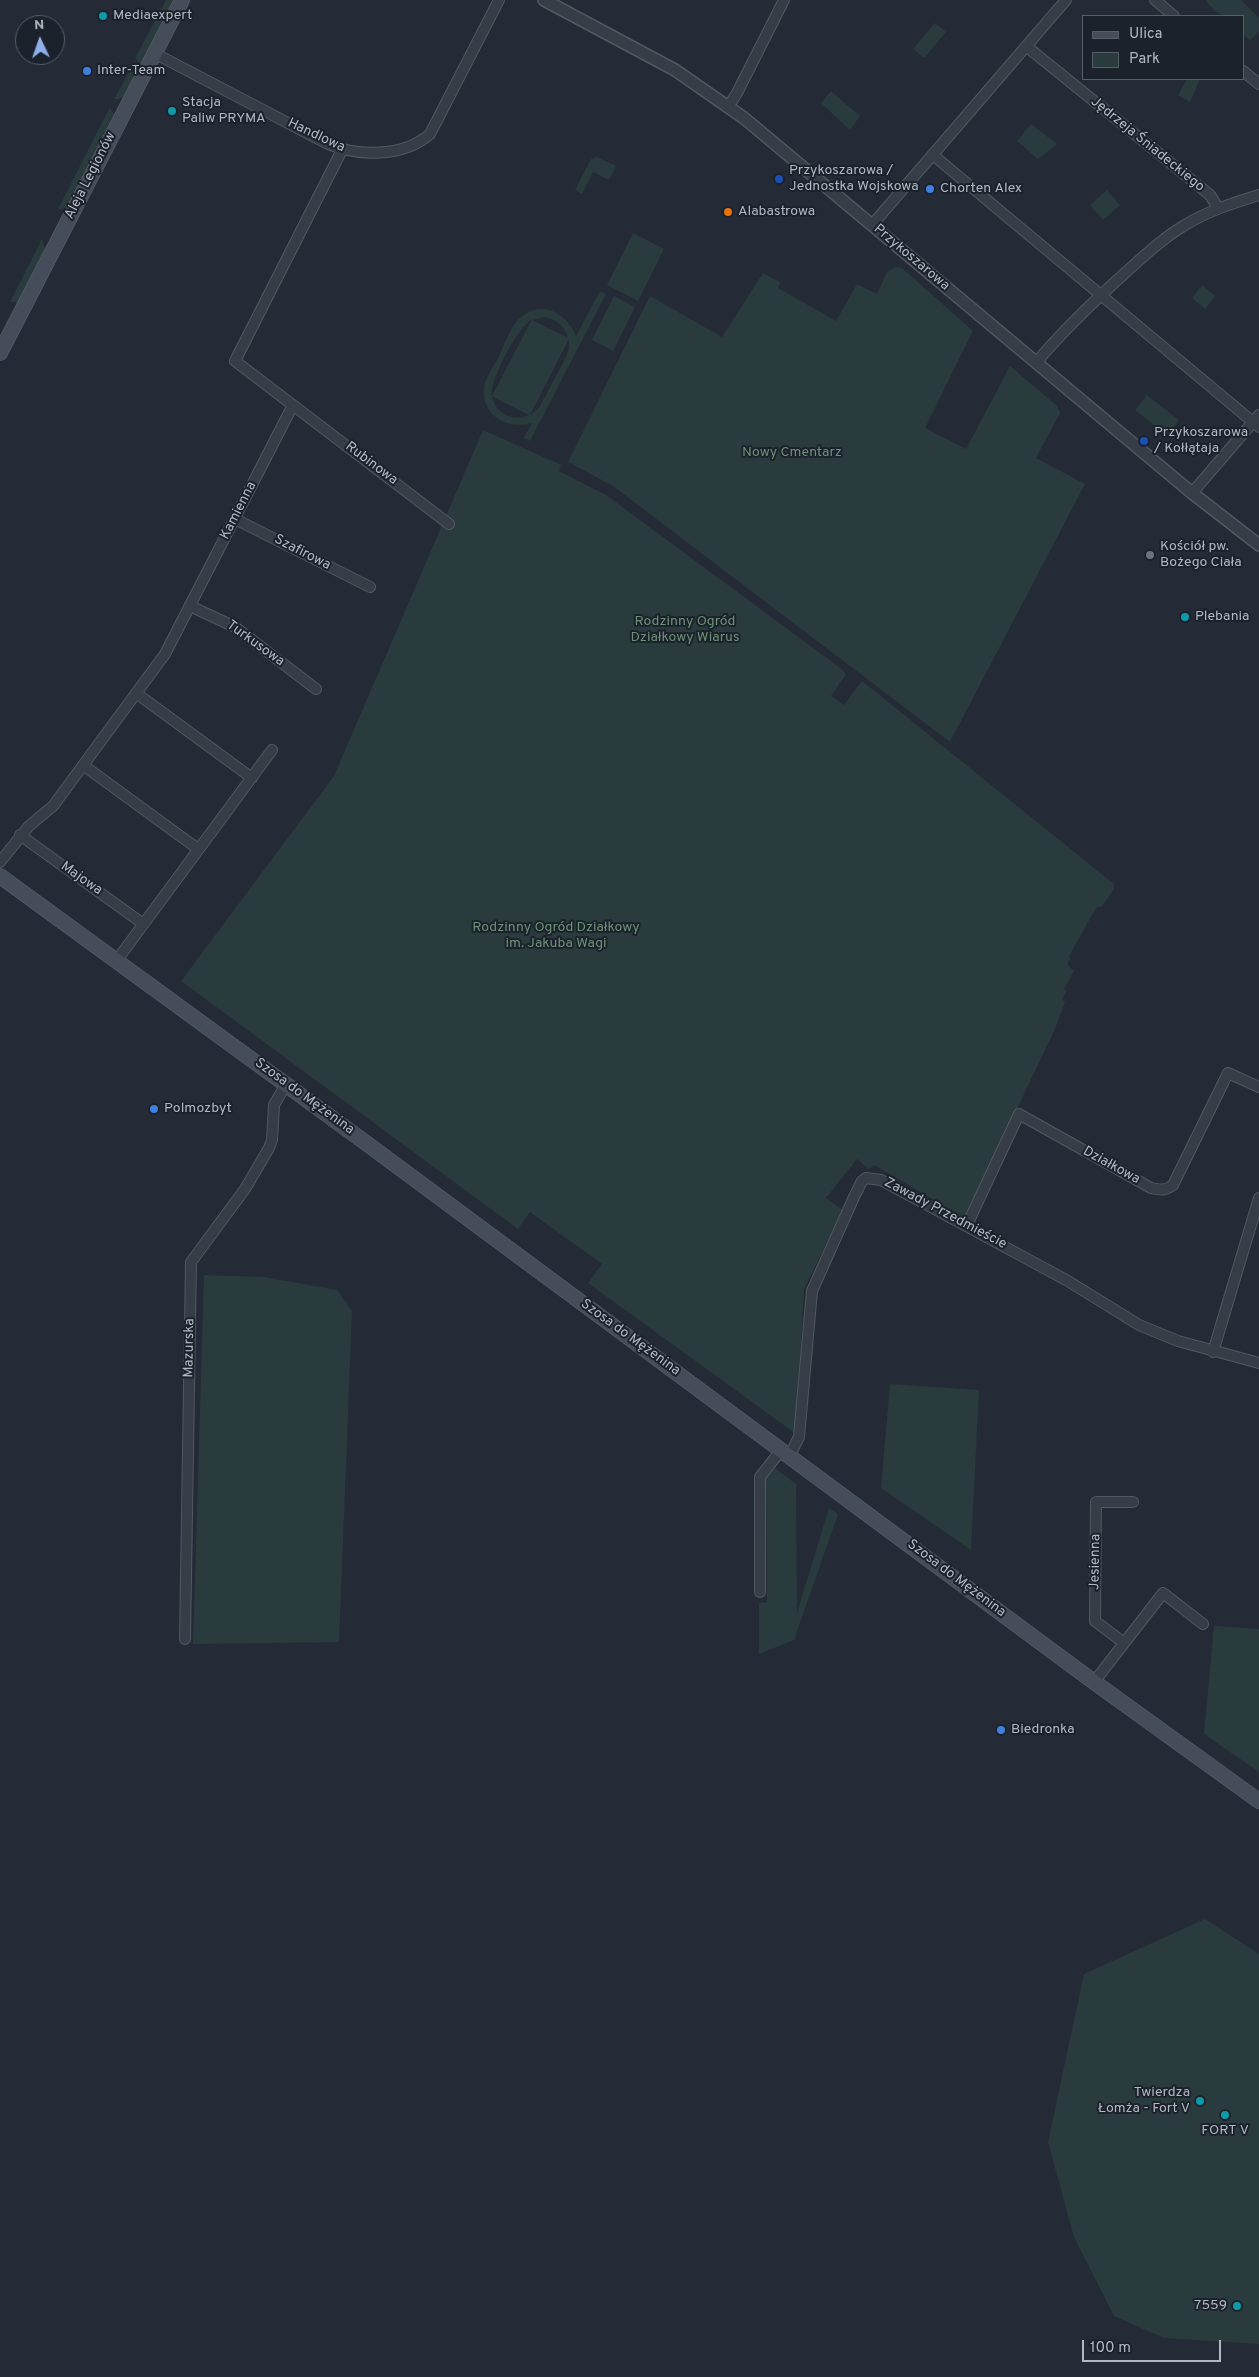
<!DOCTYPE html>
<html>
<head>
<meta charset="utf-8">
<style>
	body { margin:0 }
	#map { position:relative; width:1259px; height:2377px; overflow:hidden; background:#242b36; font-family:Overpass,sans-serif }
	canvas { display:block }
	.legend { position:absolute; left:1082px; top:15px; width:162px; height:65px; box-sizing:border-box; background:#1c222c; border:1px solid #585e68; margin:0; padding:6px 9px; list-style:none; font-size:15px; color:#b2b8c3 }
	.legend li { display:flex; align-items:center; gap:10px; height:25px }
	.legend b { width:25px; border:1px solid #585e68 }
	.north { position:absolute; left:15px; top:15px; width:50px; height:50px; box-sizing:border-box; background:#1c222c; border:1px solid #585e68; border-radius:50%; rotate:357deg; font-size:14px; font-weight:700; line-height:20px; text-align:center; color:#b2b8c3 }
	.north::after { content:''; display:block; margin:auto; width:18px; height:22px; background:#8fafeb; clip-path:polygon(50% 0,100% 100%,50% 72%,0 100%) }
	.scale { position:absolute; left:1082px; top:2340px; width:139px; height:22px; box-sizing:border-box; border:2px solid #b2b8c3; border-top:0; padding-left:6px; font-size:15px; line-height:18px; white-space:nowrap; color:#b2b8c3; -webkit-text-stroke:4px #1c222c; paint-order:stroke }
</style>
</head>
<body>
<div id="map">
<canvas width="1259" height="2377"></canvas>
<ul class="legend">
<li><b style="height:6px;background:#454c5a"></b>Ulica</li>
<li><b style="height:14px;background:#293b3c"></b>Park</li>
</ul>
<div class="north">N</div>
<div class="scale">100 m</div>
</div>
<script>
const ctx = document.querySelector('canvas').getContext('2d');
ctx.lineJoin = 'round';
function paint(path, color) { ctx.fillStyle = color; ctx.fill(path, 'evenodd'); }
function stroke(path, color, width, dash) { ctx.strokeStyle = color; ctx.lineWidth = width; ctx.lineCap = dash ? 'butt' : 'round'; ctx.setLineDash(dash || []); ctx.stroke(path); }
function drawText(font, color, halo, rows, align = 'center') {
  ctx.font = font + ' Overpass,sans-serif'; ctx.lineWidth = 4; ctx.setLineDash([]); ctx.textBaseline = 'middle'; ctx.strokeStyle = halo; ctx.fillStyle = color; for (const [text, x, y, turn = 0] of rows) {
    ctx.save(); ctx.translate(x, y); ctx.rotate((+turn || 0) * Math.PI / 180); ctx.textAlign = isNaN(turn) ? turn : align; if (halo) ctx.strokeText(text, 0, 0); ctx.fillText(text, 0, 0); ctx.restore();
  }
}
paint(new Path2D(`
	M166 0H173L140 63 135 58Z
	M1206 0H1241L1259 18V32L1250 40 1243 34V16C1224 16 1217 17 1206 0Z
	M935 23 946 32 924 58 913 49Z
	M133 65 138 68 123 97 119 99H114Z
	M1187 79H1200L1190 102 1178 95Z
	M831 91 860 116 850 130 821 103Z
	M110 107 114 114 66 207 61 210 58 209Z
	M1031 124 1057 144 1038 159 1017 141Z
	M597 157 616 166 609 180 593 172 582 194 575 190 591 159Z
	M1107 190 1120 205 1103 220 1090 205Z
	M633 233 664 249 638 301 607 285Z
	M42 239 45 249 18 302H10Z
	M896 267 902 268 973 331 925 428 966 449 1010 366 1057 406 1060 413 1036 458 1085 484 950 742 613 486 568 462 650 296 722 337 763 273 780 282 778 288 836 321 857 284 877 294 887 272Z
	M1202 285 1215 296 1205 309 1192 298Z
	M600 291 606 294 530 441 524 438 532 423C509 430 482 417 484 389 485 378 493 367 498 358 504 346 509 330 518 320 540 298 566 312 576 336ZM545 317C557 320 565 326 568 338L532 320ZM531 320V321L492 396C489 381 518 327 531 320ZM569 339V348L566 357 539 408 530 415ZM492 397H493L529 415C513 422 496 414 492 397Z
	M614 296 635 307 613 351 592 340Z
	M1147 395 1179 420 1167 435 1135 410Z
	M483 430 561 465 559 471 606 495 843 670 846 674 831 696 844 705 862 681 1114 884V889L1102 906 1096 908 1069 956 1070 959 1067 964 1074 971 1064 989 1067 991 1062 999 1065 1002 1055 1029 965 1218 874 1165 869 1169 857 1159 826 1198 843 1210 804 1289 796 1434 588 1283 602 1264 530 1212 518 1229 181 981 334 776Z
	M204 1275 264 1277 337 1290 352 1311 339 1642 193 1644Z
	M890 1384 979 1390 971 1550 881 1488Z
	M775 1468 796 1484 797 1613 829 1508 838 1514 794 1640 759 1654V1603L767 1602 766 1479Z
	M1214 1626 1259 1629V1772L1204 1734Z
	M1205 1919 1259 1954V2344L1164 2338 1114 2316 1074 2237 1048 2142 1084 1974Z`), '#293b3c');
const minor = new Path2D(`
	M1155 0 1174 16
	M1026 46 1210 195 1218 208
	M154 53 328 144C359 157 404 157 430 134L499 0
	M1243 71 1259 84
	M728 107 737 93 784 0
	M342 150 235 361 449 524
	M933 155 1259 427
	M872 225 1066 0
	M1036 363C1063 330 1094 301 1125 273 1144 256 1163 238 1185 225 1208 211 1233 203 1259 195
	M1192 493 1259 415
	M235 519 370 587
	M190 606 235 627 316 689
	M136 693 252 778
	M83 765 198 849
	M20 835 142 923
	M0 862 29 826 53 806 165 654 293 405
	M117 960 272 750
	M967 1225 1019 1114 1151 1188C1160 1190 1165 1191 1173 1185L1228 1073 1259 1087
	M1213 1352 1259 1198
	M790 1455 799 1437 812 1291 854 1197 862 1181 866 1178 881 1180 1068 1281 1139 1325 1178 1341 1259 1363
	M760 1592V1477L782 1449
	M185 1639 191 1262 245 1189 269 1148 272 1140 274 1105 286 1084
	M1124 1643 1095 1621 1096 1502H1133
	M1094 1682 1163 1593 1203 1624`);
const tertiary = new Path2D(`
	M544 0 675 70 744 118 1192 493 1259 545`);
const secondary = new Path2D(`
	M0 353 182 0
	M0 876 366 1143 1094 1682 1259 1801`);
stroke(minor, '#525862', 12);
stroke(tertiary, '#525862', 14);
stroke(secondary, '#525862', 16);
stroke(minor, '#373d47', 10);
stroke(tertiary, '#373d47', 11);
stroke(secondary, '#454c5a', 14);
for (const [x, y, r, color] of [
	[103,16,5,"#0f9aa8"],
	[87,71,5,"#3f7fe0"],
	[172,111,5,"#0f9aa8"],
	[779,179,5,"#1a4fb4"],
	[930,189,5,"#3f7fe0"],
	[728,212,5,"#e8710a"],
	[1144,441,5,"#1a4fb4"],
	[1150,555,5,"#6b7280"],
	[1185,617,5,"#0f9aa8"],
	[154,1109,5,"#3f7fe0"],
	[1001,1730,5,"#3f7fe0"],
	[1200,2101,5,"#0f9aa8"],
	[1225,2115,5,"#0f9aa8"],
	[1237,2306,5,"#0f9aa8"]
]) { const dot = new Path2D(); dot.arc(x, y, r, 0, 2 * Math.PI); ctx.fillStyle = color; ctx.fill(dot); stroke(dot, '#1c222c', 2); }
drawText('14px', '#b2b8c3', '#1c222c', [
	["Mediaexpert",113,16],
	["Inter-Team",97,71],
	["Stacja",182,103],
	["Paliw PRYMA",182,119],
	["Przykoszarowa /",789,171],
	["Jednostka Wojskowa",789,187],
	["Chorten Alex",940,189],
	["Alabastrowa",738,212],
	["Przykoszarowa",1154,433],
	["/ Kołłątaja",1154,449],
	["Kościół pw.",1160,547],
	["Bożego Ciała",1160,563],
	["Plebania",1195,617],
	["Polmozbyt",164,1109],
	["Biedronka",1011,1730],
	["Twierdza",1190,2093,"right"],
	["Łomża - Fort V",1190,2109,"right"],
	["FORT V",1225,2131,"center"],
	["7559",1227,2306,"right"]
], 'left');
drawText('14px', '#b2b8c3', '#1c222c', [
	["Handlowa",316,136,25],
	["Jędrzeja Śniadeckiego",1147,145,39],
	["Aleja Legionów",91,176,-63],
	["Przykoszarowa",911,258,40],
	["Rubinowa",371,464,37],
	["Kamienna",239,511,-63],
	["Szafirowa",302,553,27],
	["Turkusowa",255,644,36],
	["Majowa",81,879,35],
	["Szosa do Mężenina",304,1097,36],
	["Działkowa",1111,1166,29],
	["Zawady Przedmieście",945,1214,28],
	["Szosa do Mężenina",630,1338,36],
	["Mazurska",190,1348,-89],
	["Jesienna",1096,1562,-89],
	["Szosa do Mężenina",956,1579,37]
]);
drawText('14px', '#6c9176', '#1c222c', [
	["Nowy Cmentarz",792,453],
	["Rodzinny Ogród",685,622],
	["Działkowy Wiarus",685,638],
	["Rodzinny Ogród Działkowy",556,928],
	["im. Jakuba Wagi",556,944]
]);
</script>
</body>
</html>
